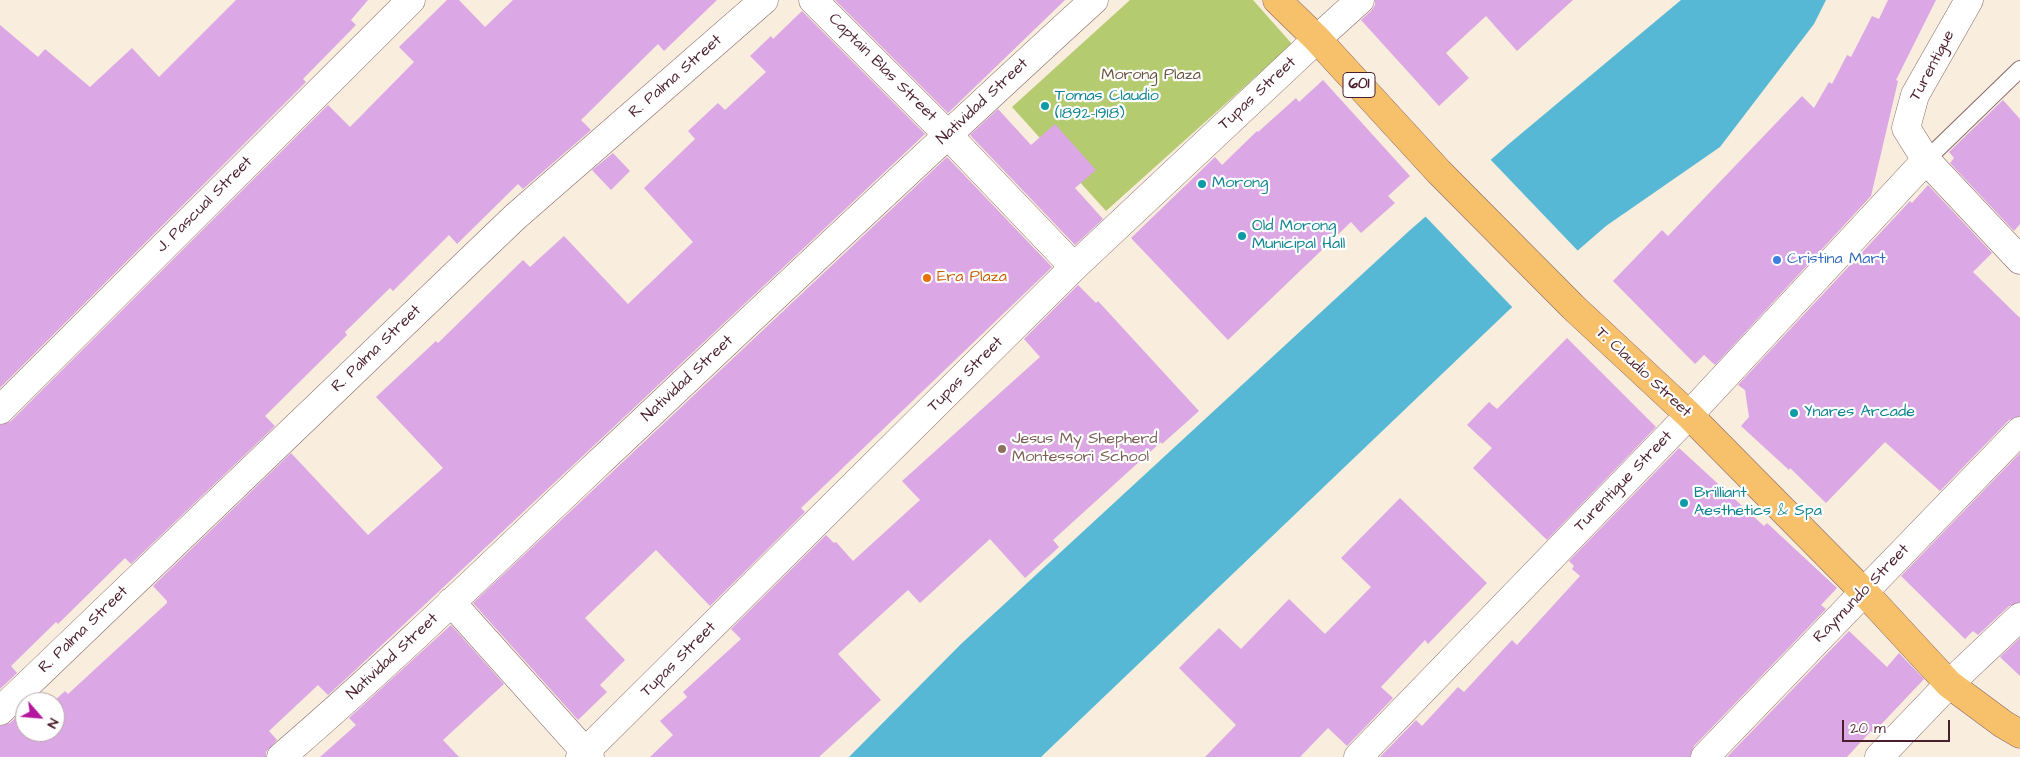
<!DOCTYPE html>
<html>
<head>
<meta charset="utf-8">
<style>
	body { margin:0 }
	#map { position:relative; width:2020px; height:757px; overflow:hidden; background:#f9eddd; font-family:"Architects Daughter",sans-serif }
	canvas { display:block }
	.north { position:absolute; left:15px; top:692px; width:50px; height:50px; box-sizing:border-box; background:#fff; border:1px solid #b7a5aa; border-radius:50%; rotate:117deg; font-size:14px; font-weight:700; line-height:20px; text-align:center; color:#4a1f2b }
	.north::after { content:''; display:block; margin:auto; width:18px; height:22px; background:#b5179e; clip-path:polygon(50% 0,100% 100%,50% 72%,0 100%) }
	.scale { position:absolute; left:1842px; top:720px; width:108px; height:22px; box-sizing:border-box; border:2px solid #4a1f2b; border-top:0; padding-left:6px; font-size:15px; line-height:18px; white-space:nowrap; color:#4a1f2b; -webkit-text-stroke:4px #fff; paint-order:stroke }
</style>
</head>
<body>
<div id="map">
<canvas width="2020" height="757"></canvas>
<div class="north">N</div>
<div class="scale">20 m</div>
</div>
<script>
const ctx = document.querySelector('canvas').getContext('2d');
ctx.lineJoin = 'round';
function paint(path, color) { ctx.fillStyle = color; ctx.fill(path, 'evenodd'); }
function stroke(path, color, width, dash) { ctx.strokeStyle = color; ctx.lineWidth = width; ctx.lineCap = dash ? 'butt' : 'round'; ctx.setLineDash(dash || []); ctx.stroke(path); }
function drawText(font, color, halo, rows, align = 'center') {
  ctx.font = font + ' "Architects Daughter",sans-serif'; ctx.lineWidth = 4.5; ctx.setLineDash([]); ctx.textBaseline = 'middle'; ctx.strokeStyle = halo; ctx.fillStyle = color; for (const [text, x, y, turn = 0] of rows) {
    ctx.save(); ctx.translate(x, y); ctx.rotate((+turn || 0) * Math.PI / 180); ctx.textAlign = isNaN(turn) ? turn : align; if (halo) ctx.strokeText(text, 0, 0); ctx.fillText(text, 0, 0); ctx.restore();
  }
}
paint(new Path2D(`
	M1130 0H1253L1292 44 1106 211 1012 107Z`), '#b4cb6f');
paint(new Path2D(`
	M1681 0H1826L1814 24 1720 147 1606 226 1509 310 1041 757H849L961 644 1409 231 1510 143Z`), '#56b8d5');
paint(new Path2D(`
	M1489 158 1579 252 1514 309 1424 215Z`), '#f9eddd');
paint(new Path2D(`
	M236 0H368L351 20 356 25 303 79 306 82 0 388V25L38 57 45 49 90 87 132 48 159 77Z
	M447 0H459L485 27 513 0H717L664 51 658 44 581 120 591 130 523 189 518 184 457 244 449 235 393 291 390 288 345 332 347 335 265 416 275 426 131 564 125 558 58 624 56 622 11 666 17 673 0 689V425L11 421 328 105 350 127 414 62 399 47Z
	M835 0H1065L948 113Z
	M1375 0H1573L1517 51 1486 16 1446 53 1469 78 1439 106 1361 20 1371 11 1375 5Z
	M1888 0H1936L1896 80 1898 81 1871 196 1715 365 1704 355 1695 364 1613 281 1662 230 1668 236 1802 96 1814 108 1829 82 1832 84 1847 55 1851 57 1872 16 1879 19Z
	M802 11 925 134 350 675 328 695 318 685 269 731 277 740 266 752V757H0V726L10 723 25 709V732H55V702H53L65 691 68 694 167 603V601L153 586 291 453 368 535 443 468 376 397 436 341 438 343 523 260 530 267 564 236 628 304 693 242 644 188 695 139 688 131 718 103 725 110 766 72 750 56 771 36 773 39Z
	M1323 80 1410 176 1388 196 1395 203 1361 233 1351 222 1228 340 1131 238 1215 157 1222 165 1257 131 1258 132 1296 98 1299 102Z
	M2003 100 2020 119V224L2014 231 1950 163 1954 158 1949 152Z
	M998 109 1031 145 1055 124 1096 170 1075 188 1103 219 1075 245 970 135Z
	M613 153 630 171 611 190 592 170Z
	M947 157 1052 267 801 508 805 512 710 606 656 550 585 618 625 660 600 685 607 692 578 720 473 603Z
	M1928 185 1992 253 1973 272 2020 318V416L2009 420 1940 491 1885 442 1826 503 1790 468 1789 470 1741 426 1749 417 1745 390 1738 385 1910 201 1912 203Z
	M1078 285 1096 303 1098 301 1199 411 1162 444 1161 442 1053 540 1059 547 1025 578 990 539 920 603 908 590 838 654 881 700 819 757H650L673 735 660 721 687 697 683 692 741 639 731 629 826 535 834 543 836 542 853 561 920 500 902 481 1040 357 1024 339Z
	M1567 338 1656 427 1547 540 1473 468 1492 448 1467 425 1489 402 1497 409Z
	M1679 448 1764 526 1767 523 1837 588 1821 605 1826 609 1694 746 1690 757H1380L1416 720 1422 726 1458 687 1464 692 1512 640 1517 645 1580 576 1572 569 1574 566 1569 561Z
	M2020 453V602L2009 606 1978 635 1973 631 1965 639 1901 576Z
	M1400 498 1487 583 1428 644 1425 640 1381 687 1393 698 1347 746 1328 728 1300 757H1205L1236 725 1179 668 1219 628 1241 649 1289 599 1325 634 1371 587 1341 558Z
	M451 625 504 684 443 740 459 757H320L356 725 349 718Z
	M1849 631 1887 667 1899 653 1924 679 1873 733 1871 731 1847 757H1727Z
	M2020 638V676L2000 657Z`), '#dba7e4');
const service = new Path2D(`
	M1926 160 2020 69`);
const minor = new Path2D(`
	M813 0 947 134 1074 267
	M1317 39 1360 0
	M0 410 411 0
	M451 602 590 757
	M0 711 515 217 764 0
	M281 757C388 665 490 566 592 469 759 312 925 154 1094 0
	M1705 757 1864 592
	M1879 757 1949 684 2020 617`);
const tertiary = new Path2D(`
	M1969 0 1915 95 1906 128 1926 160 2020 260
	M1864 592 2020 431
	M580 757 1074 267 1317 39
	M1358 757 1689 415 1926 160`);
const primary = new Path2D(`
	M1277 0 1317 39 1439 172 1573 307 1689 415 1864 592 1949 684 2003 724 2020 734`);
stroke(service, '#876769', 18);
stroke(minor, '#876769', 29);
stroke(tertiary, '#876769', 29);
stroke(primary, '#876769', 29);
stroke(service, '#fff', 16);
stroke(minor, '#fff', 28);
stroke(tertiary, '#fff', 28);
stroke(primary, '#f7c06b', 28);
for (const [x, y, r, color] of [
	[1045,106,5,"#0f9aa8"],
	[1202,184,5,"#0f9aa8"],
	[1242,236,5,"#0f9aa8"],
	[1777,260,5,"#3f7fe0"],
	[927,278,5,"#e8710a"],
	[1794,413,5,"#0f9aa8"],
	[1002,449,5,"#8d6e63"],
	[1684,503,5,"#0f9aa8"]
]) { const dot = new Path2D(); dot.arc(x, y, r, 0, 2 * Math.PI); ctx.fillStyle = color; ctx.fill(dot); stroke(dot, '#fff', 2); }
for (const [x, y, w] of [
	[1359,85,32]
]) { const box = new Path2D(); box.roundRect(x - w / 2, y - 12.5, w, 25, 4); ctx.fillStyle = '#fff'; ctx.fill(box); stroke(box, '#4a1f2b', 1); }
drawText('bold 15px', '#4a1f2b', null, [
	["601",1359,85]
]);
drawText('16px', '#4a1f2b', '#fff', [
	["Turentigue",1933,66,-62],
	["Captain Blas Street",882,68,45],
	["R. Palma Street",676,77,-41],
	["Tupas Street",1258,94,-43],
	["Natividad Street",983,102,-43],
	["J. Pascual Street",205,205,-45],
	["R. Palma Street",377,349,-44],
	["T. Claudio Street",1643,373,43],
	["Tupas Street",966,375,-45],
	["Natividad Street",688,379,-43],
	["Turentigue Street",1624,482,-46],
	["Raymundo Street",1862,594,-46],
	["R. Palma Street",84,630,-44],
	["Natividad Street",393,657,-43],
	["Tupas Street",679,660,-45]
]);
drawText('16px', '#6a533f', '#fff', [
	["Morong Plaza",1151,76]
]);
drawText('16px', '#0d838f', '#fff', [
	["Tomas Claudio",1055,97],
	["(1892–1918)",1055,115],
	["Morong",1212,184],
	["Old Morong",1252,227],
	["Municipal Hall",1252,245],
	["Ynares Arcade",1804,413],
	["Brilliant",1694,494],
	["Aesthetics & Spa",1694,512]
], 'left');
drawText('16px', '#366cbe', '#fff', [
	["Cristina Mart",1787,260]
], 'left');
drawText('16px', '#c56008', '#fff', [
	["Era Plaza",937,278]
], 'left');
drawText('16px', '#785e54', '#fff', [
	["Jesus My Shepherd",1012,440],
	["Montessori School",1012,458]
], 'left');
</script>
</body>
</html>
